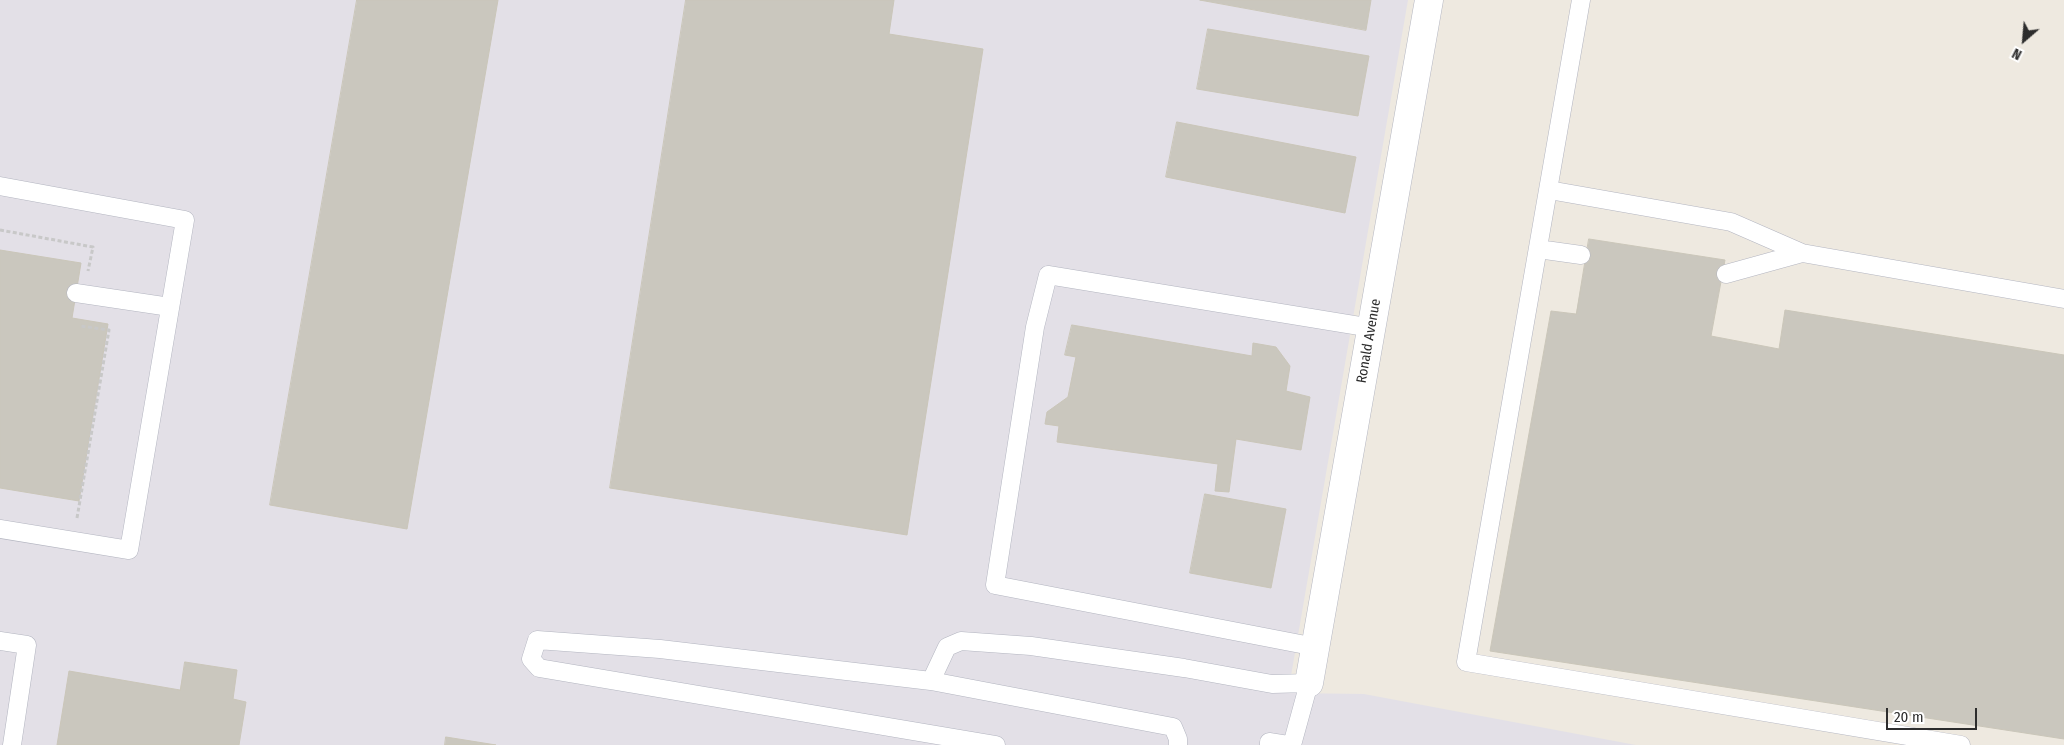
<!DOCTYPE html>
<html>
<head>
<meta charset="utf-8">
<style>
	body { margin:0 }
	#map { position:relative; width:2064px; height:745px; overflow:hidden; background:#eee9e0; font-family:"Fira Sans Condensed",sans-serif }
	canvas { display:block }
	.north { position:absolute; left:1999px; top:15px; width:50px; height:50px; -webkit-text-stroke:4px #fff; paint-order:stroke; rotate:207deg; font-size:14px; font-weight:700; line-height:20px; text-align:center; color:#2d2d2d }
	.north::after { content:''; display:block; margin:auto; width:18px; height:22px; background:#2d2d2d; clip-path:polygon(50% 0,100% 100%,50% 72%,0 100%) }
	.scale { position:absolute; left:1886px; top:708px; width:91px; height:22px; box-sizing:border-box; border:2px solid #2d2d2d; border-top:0; padding-left:6px; font-size:15px; line-height:18px; white-space:nowrap; color:#2d2d2d; -webkit-text-stroke:4px #fff; paint-order:stroke }
</style>
</head>
<body>
<div id="map">
<canvas width="2064" height="745"></canvas>
<div class="north">N</div>
<div class="scale">20 m</div>
</div>
<script>
const ctx = document.querySelector('canvas').getContext('2d');
ctx.lineJoin = 'round';
function paint(path, color) { ctx.fillStyle = color; ctx.fill(path, 'evenodd'); }
function stroke(path, color, width, dash) { ctx.strokeStyle = color; ctx.lineWidth = width; ctx.lineCap = dash ? 'butt' : 'round'; ctx.setLineDash(dash || []); ctx.stroke(path); }
function drawText(font, color, halo, rows, align = 'center') {
  ctx.font = font + ' "Fira Sans Condensed",sans-serif'; ctx.lineWidth = 5; ctx.setLineDash([]); ctx.textBaseline = 'middle'; ctx.strokeStyle = halo; ctx.fillStyle = color; for (const [text, x, y, turn = 0] of rows) {
    ctx.save(); ctx.translate(x, y); ctx.rotate((+turn || 0) * Math.PI / 180); ctx.textAlign = isNaN(turn) ? turn : align; if (halo) ctx.strokeText(text, 0, 0); ctx.fillText(text, 0, 0); ctx.restore();
  }
}
paint(new Path2D(`
	M0 0H1408L1288 693 1364 694 1636 745H0Z`), '#e3e0e7');
const building = new Path2D(`
	M357 0H498L407 529 270 505Z
	M686 0H894L889 34 983 49 907 535 610 488Z
	M1200 0H1371L1366 30Z
	M1208 29 1369 56 1358 116 1197 89Z
	M1177 122 1356 157 1345 213 1166 177Z
	M1589 239 1725 260 1711 336 1779 349 1785 310 2064 355V739L1490 651 1551 311 1576 314Z
	M0 250 81 263 72 318 108 324 79 501 0 488Z
	M1072 325 1252 356 1253 343 1276 347 1290 366 1286 391 1310 397 1301 450 1236 439 1229 492 1215 491 1218 464 1057 442 1059 426 1045 424 1047 412 1068 397 1076 357 1065 355Z
	M1205 494 1286 509 1271 588 1190 573Z
	M185 662 237 670 233 699 246 702 239 745H57L69 671 180 690Z
	M446 737 496 745H445Z`);
paint(building, '#cac7be');
stroke(building, '#cac6b9', 1);
const lane = new Path2D(`
	M1581 0 1466 662 1961 745
	M0 186 185 220 129 550 0 529
	M1549 190 1731 222 1802 253 2064 299
	M1538 249 1581 255
	M1726 274 1802 253
	M76 293 170 307
	M0 641 27 645 12 745
	M1316 647 995 585 1035 327 1048 275 1372 328
	M931 681 660 649 537 640 531 659 539 668 996 745
	M1178 745V739L1173 727 931 681 947 647 961 641 1031 646 1184 668 1272 684 1309 683 1292 745
	M1269 745V742L1288 745`);
const street = new Path2D(`
	M1309 683 1429 0`);
stroke(lane, '#b3b5c0', 19);
stroke(street, '#b3b5c0', 29);
stroke(new Path2D(`
	M0 230 93 247 88 271
	M77 518 109 330 80 326`), '#c8c8c8', 3, [4, 2.5]);
stroke(lane, '#fff', 18);
stroke(street, '#fff', 28);
drawText('14px', '#2d2d2d', '#fff', [
	["Ronald Avenue",1369,341,-80]
]);
</script>
</body>
</html>
